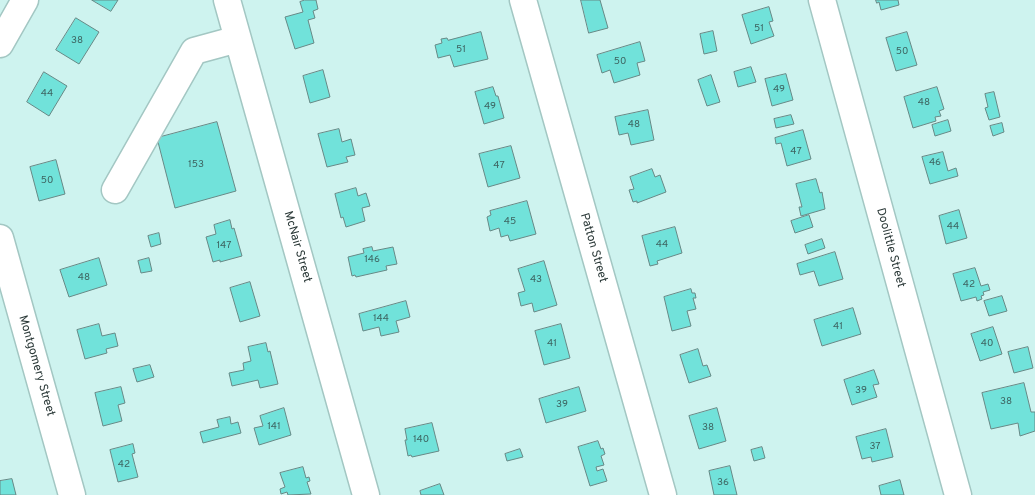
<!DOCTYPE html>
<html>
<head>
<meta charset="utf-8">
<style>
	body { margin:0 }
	canvas { display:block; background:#cef3ef }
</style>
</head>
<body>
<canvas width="1035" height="495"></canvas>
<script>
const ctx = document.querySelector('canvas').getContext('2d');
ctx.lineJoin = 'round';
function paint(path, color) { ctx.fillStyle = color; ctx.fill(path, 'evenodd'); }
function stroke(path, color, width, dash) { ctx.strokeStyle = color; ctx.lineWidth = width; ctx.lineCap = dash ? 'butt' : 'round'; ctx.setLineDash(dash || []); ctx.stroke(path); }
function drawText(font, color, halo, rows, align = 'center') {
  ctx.font = font + ' Overpass,sans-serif'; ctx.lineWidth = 4; ctx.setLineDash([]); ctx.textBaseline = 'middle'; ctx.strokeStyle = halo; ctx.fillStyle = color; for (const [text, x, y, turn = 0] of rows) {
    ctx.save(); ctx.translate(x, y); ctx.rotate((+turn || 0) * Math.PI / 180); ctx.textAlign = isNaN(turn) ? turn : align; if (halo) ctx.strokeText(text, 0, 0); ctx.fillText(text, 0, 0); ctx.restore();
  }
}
const building = new Path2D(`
	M92 0H118L111 11Z
	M305 0H316L318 9 313 11 315 18 308 20 314 43 295 49 285 17 303 12 300 2Z
	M581 0H600L608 28 589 33Z
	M876 0H898L899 5 881 10 879 2 877 3Z
	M769 7 773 21 769 22 774 36 751 44 742 15Z
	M76 18 99 32 79 64 56 50Z
	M713 31 717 51 704 54 700 34Z
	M481 32 488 59 454 67 450 55 438 58 435 45 442 43 441 39 447 38 448 40Z
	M907 32 917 65 896 71 886 38Z
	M640 42 645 61 637 63 640 75 614 83 610 70 602 73 597 55Z
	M751 67 756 82 738 87 734 72Z
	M323 70 330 97 310 103 303 76Z
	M44 72 67 86 49 116 27 102Z
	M786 74 793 100 772 106 765 79Z
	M711 75 720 102 707 106 698 80Z
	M493 87 496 96H498L504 118 484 124 475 92Z
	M937 87 944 109 939 111 941 116 935 117 936 121 913 128 904 97Z
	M994 92 1000 117 989 120 985 108 988 107 985 94Z
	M648 110 654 140 631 145 628 133 619 135 615 117Z
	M791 115 794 124 776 128 774 119Z
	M948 120 951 131 935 136 932 125Z
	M217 122 236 191 175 208 157 138Z
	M1002 123 1004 132 993 136 990 126Z
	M339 129 342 142 351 139 355 155 346 157 348 162 327 167 318 134Z
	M803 130 811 159 787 166 781 143 776 144 775 138Z
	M511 146 520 178 488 187 479 154Z
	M943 152 948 171 956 168 958 176 930 184 922 157Z
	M56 160 65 194 39 201 30 167Z
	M652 169 655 177 660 175 666 192 637 203V201L633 202 629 190 634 189 630 177Z
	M816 179 820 193 822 192 825 209 801 216 799 207H802L796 184Z
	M356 188 358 196 366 193 370 206 362 208 365 221 346 227 343 217 341 218 335 194Z
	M527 201 536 234 510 241 508 235 501 237 499 228 490 231 487 217 491 215 490 211Z
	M959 210 967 238 946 244 939 216Z
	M809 215 813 227 795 233 791 221Z
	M230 220 232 229 234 228 242 256 220 262V260L213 262 206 237 216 234 214 225Z
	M675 227 682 253 657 261 658 264 650 266 642 236Z
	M159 233 161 244 151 247 148 236Z
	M822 239 825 248 808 254 805 245Z
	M372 247 373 251 393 247 397 264 386 266 387 270 356 277 355 275 352 276 348 257 364 253 363 249Z
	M835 252 843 279 819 286 814 271 800 275 797 264Z
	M99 258 107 285 69 297 60 270Z
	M149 258 152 271 141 273 138 261Z
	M544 261 557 305 534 312 532 303 521 306 518 293 525 291 518 269Z
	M975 268 981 286 988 284 990 290 983 292 984 295 981 296 982 299 977 301 976 297 961 301 953 274Z
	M250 282 260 316 240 322 230 288Z
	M691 289 692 293H695L696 298H693L696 309 687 311 691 326 672 331 664 297Z
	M1002 296 1007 311 989 316 984 301Z
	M406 301 410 317 396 321 399 332 381 336 379 327 363 331 359 314Z
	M853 308 861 334 822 346 814 320Z
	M99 324 102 336 115 333 118 346 106 349 107 353 85 359 77 330Z
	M561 324 570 358 544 365 535 331Z
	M993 327 1002 354 980 361 971 334Z
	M266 343 268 352 270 351 278 384 260 388 258 380 232 386 229 373 244 370 243 363 251 361 248 347Z
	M1028 347 1033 368 1014 373 1008 352Z
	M698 349 703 366 707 365 711 376 689 383 680 355Z
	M150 365 154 377 137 382 133 369Z
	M874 370 879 384 873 385 877 397 852 405 844 380Z
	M1024 383 1031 412H1035V431L1020 436 1018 423 991 429 982 393Z
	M121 387 125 403 118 405 122 421 103 426 95 393Z
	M579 387 586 411 546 423 539 399Z
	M284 408 291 435 259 445 254 428 263 426 260 416Z
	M717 408 726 441 699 449 689 416Z
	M230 417 231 424 238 422 241 433 203 443 200 432 219 427 217 420Z
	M432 423 439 451 412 457 411 455 408 456 405 440H407L405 429Z
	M886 429 893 457 872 462 871 457 862 459 856 437Z
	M598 441 601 449 603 448 605 454 601 456 604 465 596 467 597 471 603 469 607 481 590 486 578 447Z
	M133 444 135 453 132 454 138 477 118 482 110 450Z
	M762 447 765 458 754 461 751 450Z
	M520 449 523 457 507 461 505 454Z
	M730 466 737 495H714L709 471Z
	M303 467 306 478 309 477 310 481 307 482 311 494 288 495 287 492 281 494 280 489 285 487 280 473Z
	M12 479 16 495H0V481Z
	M900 480 904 495H881L879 486Z
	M440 484 444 495H421L420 491Z`);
paint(building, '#71e2da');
stroke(building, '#678986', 1);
const minor = new Path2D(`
	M227 0 366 495
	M523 0 663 495
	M822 0 958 495
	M0 44 25 0
	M115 190 194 51 238 39
	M0 238 72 495`);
stroke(minor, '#a3c7c3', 29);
stroke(minor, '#fff', 26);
drawText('10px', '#3d6461', null, [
	["51",759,29],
	["38",77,41],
	["51",461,50],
	["50",902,52],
	["50",620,62],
	["49",779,90],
	["44",47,94],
	["48",924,103],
	["49",490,107],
	["48",634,125],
	["47",796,152],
	["46",935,163],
	["153",196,165],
	["47",499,166],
	["50",47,181],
	["45",510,222],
	["44",953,227],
	["44",662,245],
	["147",224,246],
	["146",372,260],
	["48",84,278],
	["43",536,280],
	["42",969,285],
	["144",381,319],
	["41",838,327],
	["41",552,344],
	["40",987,344],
	["39",861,391],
	["38",1006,402],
	["39",562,405],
	["141",274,427],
	["38",708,428],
	["140",421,440],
	["37",875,447],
	["42",124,465],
	["36",723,483]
]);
drawText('12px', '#2c3a39', '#fff', [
	["McNair Street",297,247,74],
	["Patton Street",593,248,74],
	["Doolittle Street",890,248,75],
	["Montgomery Street",36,366,74]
]);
</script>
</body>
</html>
